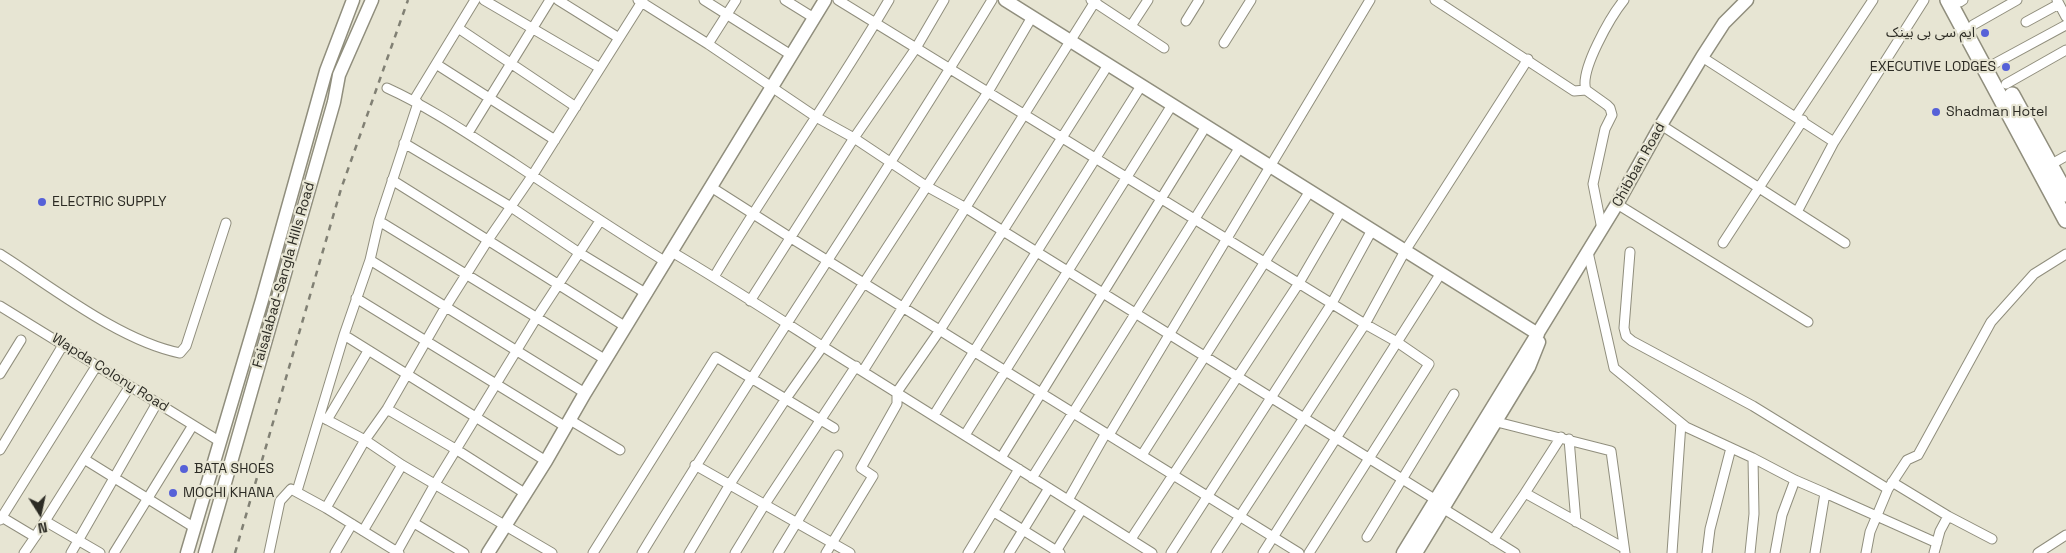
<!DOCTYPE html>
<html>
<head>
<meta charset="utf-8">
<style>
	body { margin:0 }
	#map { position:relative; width:2066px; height:553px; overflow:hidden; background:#e7e5d3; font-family:"Space Grotesk",sans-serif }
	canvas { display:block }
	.north { position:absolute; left:15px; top:488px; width:50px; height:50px; -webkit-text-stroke:4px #e7e5d3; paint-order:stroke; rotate:170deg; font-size:14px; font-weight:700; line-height:20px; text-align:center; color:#2c2b24 }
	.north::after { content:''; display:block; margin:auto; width:18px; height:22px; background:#2c2b24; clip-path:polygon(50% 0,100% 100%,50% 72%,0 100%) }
</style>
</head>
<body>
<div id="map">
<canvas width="2066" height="553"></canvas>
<div class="north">N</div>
</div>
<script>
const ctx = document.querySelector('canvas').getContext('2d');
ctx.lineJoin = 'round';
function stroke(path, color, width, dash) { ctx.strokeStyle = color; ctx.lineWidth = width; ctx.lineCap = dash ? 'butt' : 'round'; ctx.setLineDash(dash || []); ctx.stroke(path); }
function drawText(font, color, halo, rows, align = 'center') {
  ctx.font = font + ' "Space Grotesk","Noto Sans Arabic",sans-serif'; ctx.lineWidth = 4.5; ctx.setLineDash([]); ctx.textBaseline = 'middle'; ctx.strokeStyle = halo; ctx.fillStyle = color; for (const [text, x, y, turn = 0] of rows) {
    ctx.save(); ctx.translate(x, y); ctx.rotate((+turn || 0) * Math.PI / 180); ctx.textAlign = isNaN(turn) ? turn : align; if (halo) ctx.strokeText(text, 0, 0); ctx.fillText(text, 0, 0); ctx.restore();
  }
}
const street = new Path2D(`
	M484 0 600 68
	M558 0 619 38
	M638 0 708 44 816 117 854 138 926 186 966 208 1436 500 1444 509 1515 553
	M704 0 791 55
	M785 0 814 18
	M838 0 1365 324 1397 342 1429 364 1309 553
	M1091 0 1164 48
	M1435 0 1574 91 1586 90 1607 105 1610 108 1612 115 1605 129 1593 184 1602 229
	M2057 0 2066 17
	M1960 2 1963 0
	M1186 21 1199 0
	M2026 22 2059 4
	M1973 25 2017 0
	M1131 26 1148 0
	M458 28 576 107
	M1224 43 1251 0
	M708 44 736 0
	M1702 57 1834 142
	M436 64 555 140
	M1994 64 2066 25
	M2006 84 2066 50
	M387 88C431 108 471 136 512 162 563 196 614 230 666 262
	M1586 90C1579 71 1611 16 1624 0
	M414 100 475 0
	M1796 116 1873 0
	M1661 125 1845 243
	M468 133 550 0
	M404 143 511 207 578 252 647 294
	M2050 165 2066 156
	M392 180 626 327
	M711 187 791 238 1299 553
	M1617 204 1808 322
	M1797 212 1834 142 1924 0
	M379 221 606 360
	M1723 243 1803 120
	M672 252C723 282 772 314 822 346 932 414 1042 484 1152 553
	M1588 252 1614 368 1686 427 1753 458 1795 480 1825 493
	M1630 252 1624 328 1626 336 1632 341 1753 406 1888 489
	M0 254C52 287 120 341 180 353L186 346 226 223
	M370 260 585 393
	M714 277C770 183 834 94 889 0
	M356 298 566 427
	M750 301 854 138 916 48 944 0
	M0 306 219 441
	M344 335 546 461
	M863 371 1096 0
	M0 374 21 340
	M387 409 457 450 526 494
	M934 415 1141 86
	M320 416 365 440 402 465 552 553
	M327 420 368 351
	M570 420 620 450
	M1497 422 1611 451 1625 553
	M965 435 1172 105
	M1109 435 1370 0
	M1561 437 1525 493 1624 548
	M1569 439 1576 522
	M0 450 63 345
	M1142 455 1310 191
	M1001 458 1206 126
	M84 459 195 528
	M695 465 850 553
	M1032 478 1240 147
	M1892 482 1948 516 1940 531 1934 553
	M297 491 344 335 370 260 379 221 418 103
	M1068 500 1106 433
	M326 508 365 440 387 409 445 308 488 240 532 176 643 0
	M994 512 1060 553
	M0 516 35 537 45 521 100 553
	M1948 516 1992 539
	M0 520 97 365
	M45 521 130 386
	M414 523 464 553
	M363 531 402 465
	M1367 537 1454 394
	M1131 539 1299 283 1341 211
	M1493 540 1525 493
	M397 552 435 484 537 317 600 221
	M24 553 35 537
	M71 553 157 403
	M114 553 193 425
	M269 553 280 501 291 489 326 508 399 553
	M335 553 352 524
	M593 553 716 357 834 428
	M642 553C755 367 879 187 992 0
	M689 553 730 484 785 400 823 346 988 92 1032 17
	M735 553 765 504 856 366
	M778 553 838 455
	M826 553 873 476 861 468 897 404V392L940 330 1108 65
	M968 553 1019 469
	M1009 553 1049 488
	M1055 553 1082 509
	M1171 553 1332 303 1372 230
	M1216 553 1365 324 1405 251 1528 59
	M1263 553 1441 273
	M1672 553 1681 423
	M1707 553 1710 529 1731 448
	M1750 553 1754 514 1753 458
	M1775 553 1782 515 1795 480
	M1815 553 1825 493 1937 543
	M1866 553 1870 532 1888 489 1907 460 1918 455 1991 322 2034 274 2066 254
	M2038 553 2066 535`);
const secondary = new Path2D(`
	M1005 0 1538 334
	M187 553 262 300 326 71 353 0
	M205 553 334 102 339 75 372 0
	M488 553 546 461 585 393 825 0
	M1403 553 1617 204 1661 125 1702 57 1724 23 1747 0
	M1416 553 1529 367 1539 342`);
const primary = new Path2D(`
	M1948 0 2066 220
	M2012 95 2066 194`);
stroke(street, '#908e7d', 11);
stroke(secondary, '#908e7d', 15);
stroke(primary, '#908e7d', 18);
stroke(street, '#fff', 9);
stroke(secondary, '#fff', 12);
stroke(primary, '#fff', 15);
stroke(new Path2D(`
	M235 553 341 189 408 0`), '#818074', 2.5, [6, 6]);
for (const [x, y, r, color] of [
	[1985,33,5,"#5661d8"],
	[2006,67,5,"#5661d8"],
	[1936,112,5,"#5661d8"],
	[42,202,5,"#5661d8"],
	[184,469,5,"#5661d8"],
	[173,493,5,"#5661d8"]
]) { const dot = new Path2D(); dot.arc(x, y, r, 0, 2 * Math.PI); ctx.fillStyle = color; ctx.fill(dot); stroke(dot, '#e7e5d3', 2); }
drawText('14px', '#2c2b24', '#e7e5d3', [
	["ایم سی بی بینک",1975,33,"right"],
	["EXECUTIVE LODGES",1996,67,"right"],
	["Shadman Hotel",1946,112],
	["ELECTRIC SUPPLY",52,202],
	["BATA SHOES",194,469],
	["MOCHI KHANA",183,493]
], 'left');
drawText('14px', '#2c2b24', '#e7e5d3', [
	["Chibban Road",1639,165,-61],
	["Faisalabad-Sangla Hills Road",284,275,-74],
	["Wapda Colony Road",110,373,32]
]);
</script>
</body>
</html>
